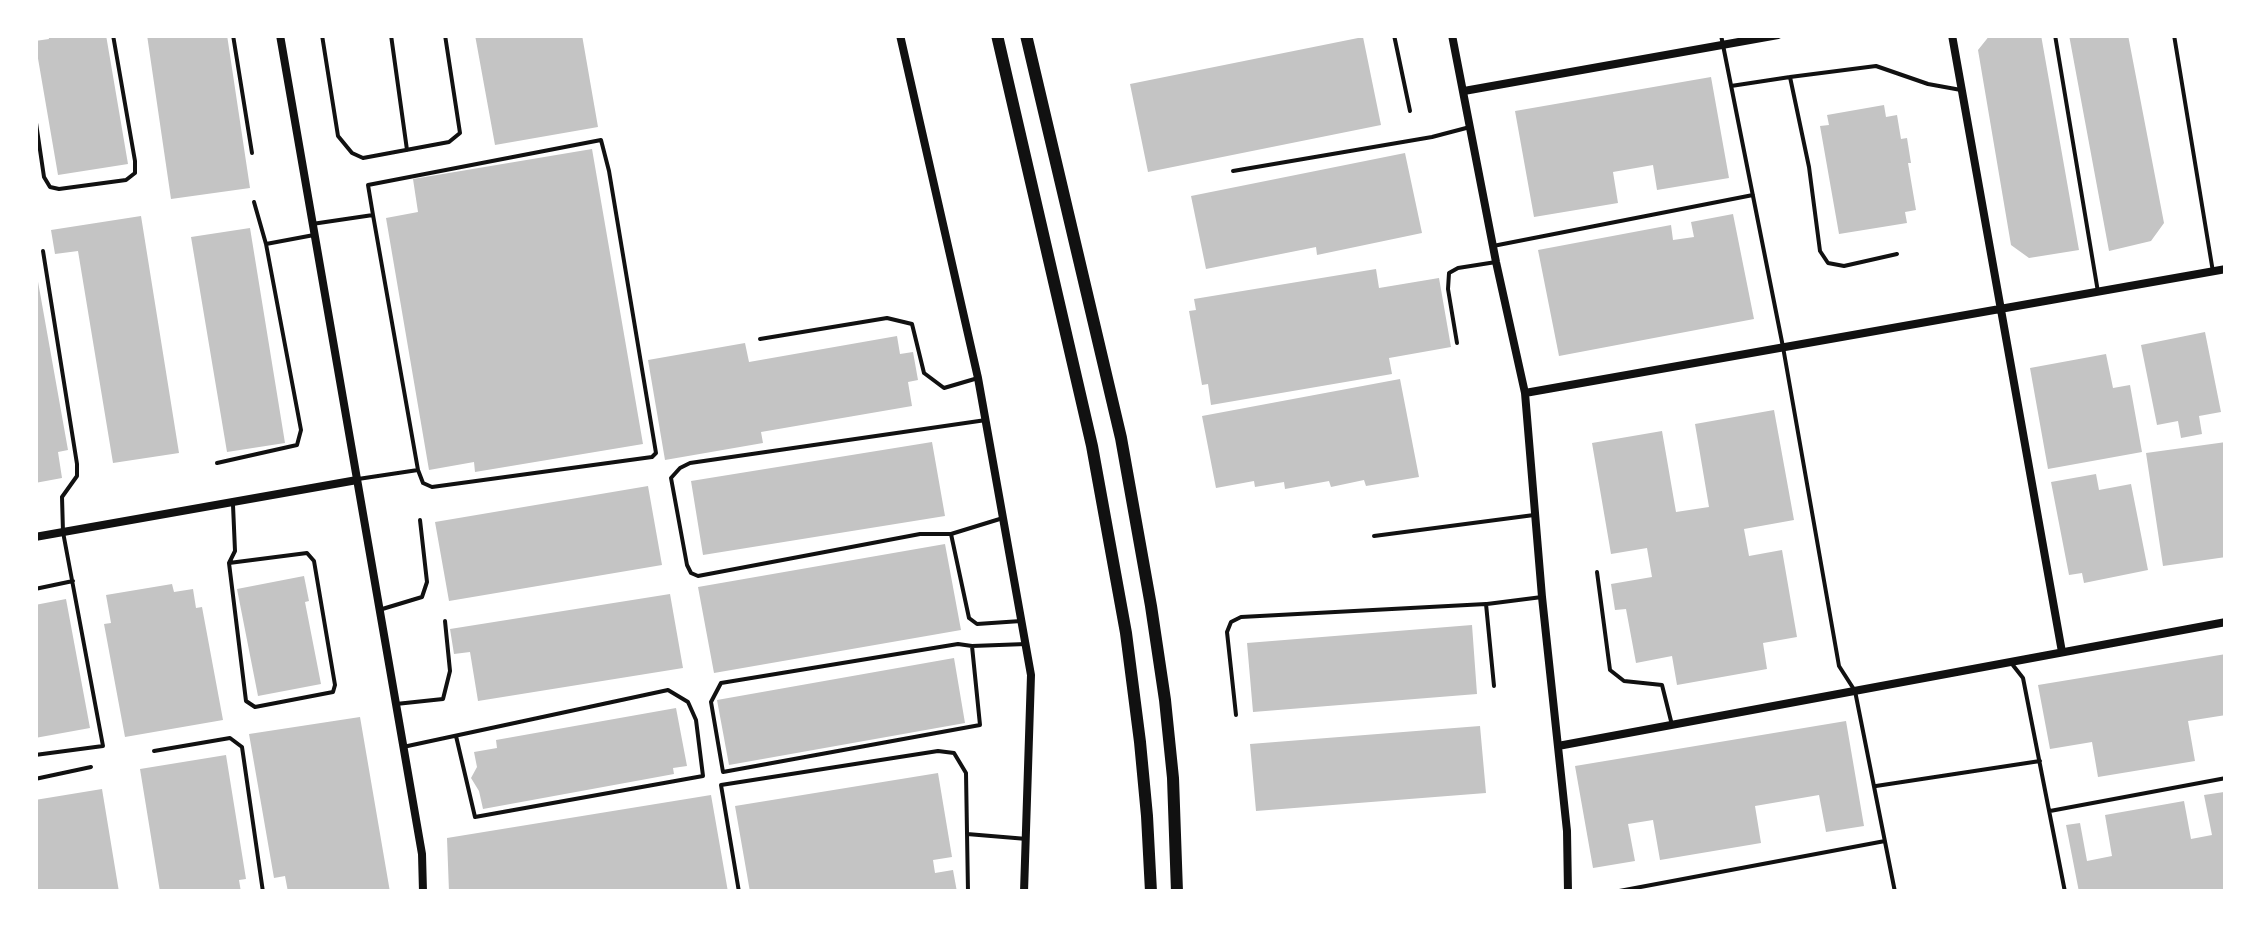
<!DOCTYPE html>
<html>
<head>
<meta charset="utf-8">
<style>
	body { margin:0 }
	#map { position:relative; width:2261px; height:927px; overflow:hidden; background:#fff; font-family:Ubuntu,sans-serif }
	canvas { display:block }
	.frame { position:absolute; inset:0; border:38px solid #fff; pointer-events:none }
</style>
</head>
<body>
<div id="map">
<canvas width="2261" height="927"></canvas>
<div class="frame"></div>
</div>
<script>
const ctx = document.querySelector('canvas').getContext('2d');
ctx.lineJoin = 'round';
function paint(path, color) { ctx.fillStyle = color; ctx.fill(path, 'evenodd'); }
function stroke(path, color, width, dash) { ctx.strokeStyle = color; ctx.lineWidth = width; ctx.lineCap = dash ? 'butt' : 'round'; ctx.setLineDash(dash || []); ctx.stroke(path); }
paint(new Path2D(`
	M48 35H106L128 164 58 175 35 41 49 39Z
	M147 35H227L250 188 171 199Z
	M475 35H582L598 127 495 145Z
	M1990 35H2041L2079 250 2029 258 2011 245 1978 50Z
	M2069 35H2128L2164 223 2151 241 2109 251Z
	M1363 37 1381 125 1148 172 1130 84Z
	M1711 77 1729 178 1657 190 1653 165 1613 172 1618 203 1534 217 1515 111Z
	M1884 105 1886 117 1897 115 1901 139 1907 138 1911 163H1908L1916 210 1905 212 1907 223 1839 234 1820 126 1829 125 1827 115Z
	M592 149 643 444 475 472 474 462 429 470 386 218 418 212 413 179Z
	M1405 153 1422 233 1317 255 1316 247 1206 269 1191 196Z
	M1733 214 1754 319 1559 356 1538 250 1671 225 1673 240 1694 237 1691 222Z
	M141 216 179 453 113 463 78 251 55 254 51 230Z
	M250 228 285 443 227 452 191 237Z
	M1376 269 1379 288 1439 278 1451 347 1389 358 1392 374 1211 405 1208 384 1202 385 1189 311 1196 310 1194 299Z
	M37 276 68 450 58 452 62 478 35 483V277Z
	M2205 332 2221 412 2199 416 2202 434 2181 438 2178 421 2157 425 2141 345Z
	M897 336 900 354 913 352 918 380 908 382 912 406 761 432 763 443 665 460 648 360 745 343 749 362Z
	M2106 354 2113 388 2130 385 2142 452 2048 469 2030 368Z
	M1400 379 1419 477 1366 486 1364 480 1331 487 1329 481 1285 489 1284 482 1255 487 1254 481 1216 488 1202 416Z
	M1774 410 1794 520 1744 529 1749 556 1782 550 1797 637 1763 643 1767 669 1677 685 1672 656 1636 663 1626 609 1615 610 1611 584 1652 577 1647 548 1611 554 1592 443 1662 431 1676 512 1709 507 1695 424Z
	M932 442 945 516 703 555 691 481Z
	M2226 442V557L2163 566 2146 453Z
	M2096 474 2099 490 2131 484 2148 570 2084 583 2082 573 2069 575 2051 482Z
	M648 486 662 565 449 601 435 522Z
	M945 544 961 630 714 673 698 587Z
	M304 576 309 601 305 602 321 684 258 696 237 589Z
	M172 584 174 592 193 589 196 608 202 607 223 720 125 737 104 624 111 623 106 595Z
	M670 594 683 668 478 701 470 652 454 654 450 629Z
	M66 599 90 728 35 738V605Z
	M1472 625 1477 694 1253 712 1247 643Z
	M2226 654V715L2188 721 2195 761 2098 777 2092 742 2050 749 2038 685Z
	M954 658 965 723 729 765 717 700Z
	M676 708 687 766 673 768 674 774 483 809 479 791 471 778 477 767 474 752 497 748 496 740Z
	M360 717 390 892H288L285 876 274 878 249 734Z
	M1846 721 1864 826 1826 832 1819 795 1755 806 1761 843 1660 860 1653 820 1628 824 1635 861 1593 868 1575 766Z
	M1480 726 1486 793 1256 811 1250 744Z
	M226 755 246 879 239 880 241 892H160L140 769Z
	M938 773 952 857 933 860 935 873 953 870 957 892H750L735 806Z
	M102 789 119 892H35V800Z
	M2224 792 2226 802V892H2079L2066 825 2080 823 2087 861 2112 856 2105 815 2184 801 2191 839 2212 835 2204 795Z
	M711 795 728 892H449L447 838Z`), '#c4c4c4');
stroke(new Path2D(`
	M233 35 252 153
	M322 35 338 136 352 153 363 158 449 142 460 133 445 35
	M391 35 407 150
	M1394 35 1410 111
	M1721 35 1783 347 1839 666 1855 691 1895 892
	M2055 35 2098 292
	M2174 35 2213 272
	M1731 86 1790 77
	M35 116 44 177 50 187 59 189 126 180 135 173V161L113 35
	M1233 171 1432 137 1470 127
	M254 202 266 244
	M373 215 368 185 601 140 609 171 656 453 652 457 432 487 423 483 418 470
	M312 224 373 215 418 470 358 479
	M1493 246 1753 195
	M1897 254 1844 266 1828 263 1820 251 1809 167 1790 77 1876 66 1928 84 1961 90
	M760 339 887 318 912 324 924 373 944 388 978 378
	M1457 343 1448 289 1449 273 1458 268 1496 262
	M217 463 297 445 301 430 266 244 314 235
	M1003 518 951 534 969 618 977 624 1021 621
	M951 534H920L698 576 691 573 687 565 671 478 680 468 690 463 986 420
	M1374 536 1534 515
	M229 563 307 553 314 561 335 685 333 692 255 707 246 701 229 563 235 551 233 505
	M1597 572 1610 670 1624 681 1662 685 1672 725
	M35 589 73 581
	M1487 604 1542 597
	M379 610 422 597 427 582 420 520
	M972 646 980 725 723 772 711 702 721 683 958 644 972 646 1026 644
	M2012 664 2023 678 2065 892
	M396 704 443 699 450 671 445 621
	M1236 715 1227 632 1231 622 1241 617 1486 604 1494 686
	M403 747 668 690 688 702 696 720 703 776 475 817 456 736
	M154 751 230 738 242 747 263 892
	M35 755 103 746 63 532 62 497 77 476V464L43 251
	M35 779 91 767
	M1876 786 2040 761
	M2050 811 2226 778
	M967 834 1027 839
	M739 892 721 785 938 751 954 753 966 773 968 892
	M1614 892 1885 841`), '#111', 4);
stroke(new Path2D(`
	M280 35 422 854 423 892
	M900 35 978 378 1031 675 1024 892
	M1452 35 1496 262 1525 393 1542 597 1567 831 1568 892
	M1952 35 2062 652
	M1464 91 1778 35
	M1525 393 2226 269
	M35 537 357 480
	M1558 746 2226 622`), '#111', 8);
stroke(new Path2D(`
	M997 35 1092 446 1126 633 1140 742 1147 816 1151 892
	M1026 35 1121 438 1151 606 1165 700 1173 778 1177 892`), '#111', 12);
</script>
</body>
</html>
